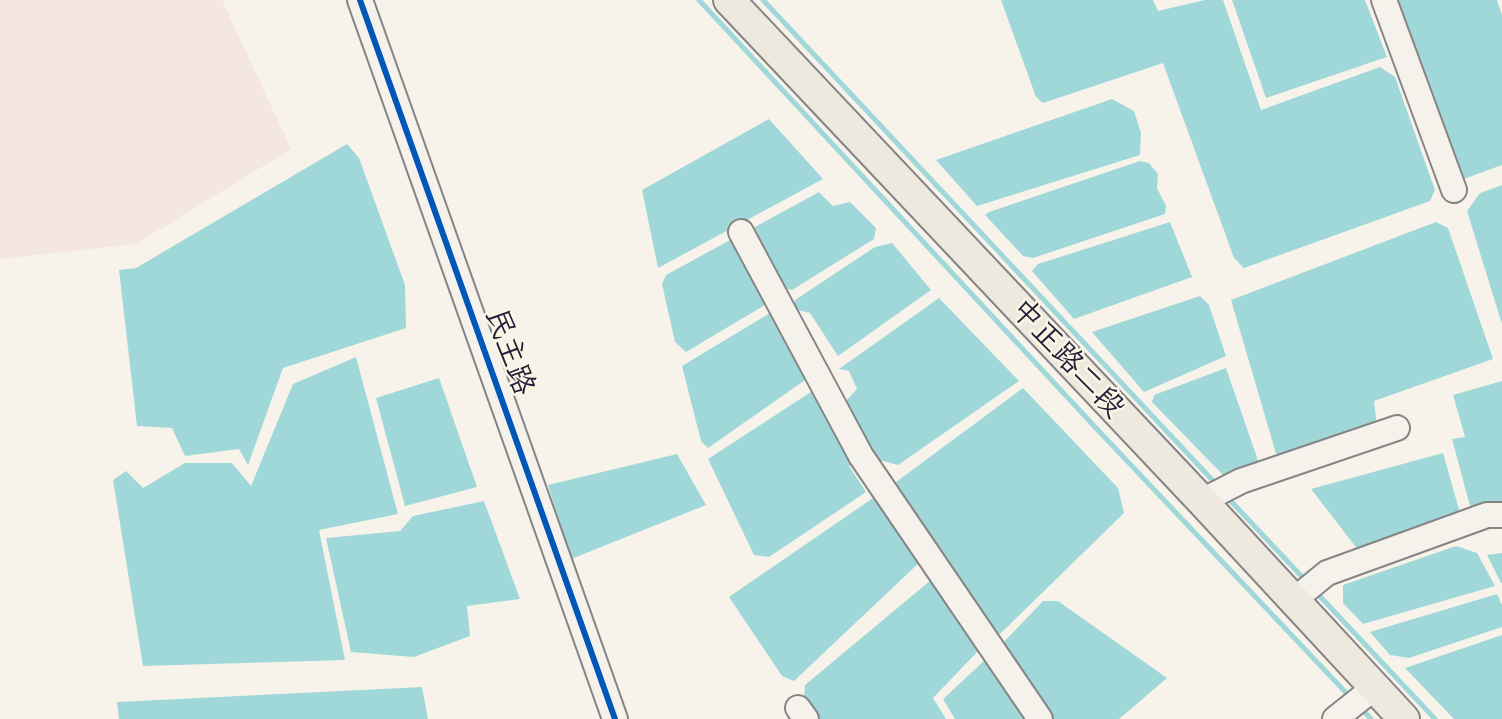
<!DOCTYPE html>
<html>
<head>
<meta charset="utf-8">
<style>
	body { margin:0 }
	canvas { display:block; background:#f7f3ea }
</style>
</head>
<body>
<canvas width="1502" height="719"></canvas>
<script>
const ctx = document.querySelector('canvas').getContext('2d');
ctx.lineJoin = 'round';
function paint(path, color) { ctx.fillStyle = color; ctx.fill(path, 'evenodd'); }
function stroke(path, color, width, dash) { ctx.strokeStyle = color; ctx.lineWidth = width; ctx.lineCap = dash ? 'butt' : 'round'; ctx.setLineDash(dash || []); ctx.stroke(path); }
function drawText(font, color, halo, rows, align = 'center') {
  ctx.font = font + ' Caveat,"LXGW WenKai TC",sans-serif'; ctx.lineWidth = 5; ctx.setLineDash([]); ctx.textBaseline = 'middle'; ctx.strokeStyle = halo; ctx.fillStyle = color; for (const [text, x, y, turn = 0] of rows) {
    ctx.save(); ctx.translate(x, y); ctx.rotate((+turn || 0) * Math.PI / 180); ctx.textAlign = isNaN(turn) ? turn : align; if (halo) ctx.strokeText(text, 0, 0); ctx.fillText(text, 0, 0); ctx.restore();
  }
}
paint(new Path2D(`
	M0 0H222L291 149 136 244 0 259Z`), '#f4e6e0');
paint(new Path2D(`
	M1001 0H1153L1158 11 1205 0H1223L1261 110 1380 67 1395 77 1435 190 1430 201 1244 268 1234 258 1163 63 1043 103 1036 97Z
	M1232 0H1365L1387 57 1266 98Z
	M1396 0H1497L1502 15V165L1461 180Z
	M1112 99 1134 111 1141 133 1140 155 977 206 936 160Z
	M769 119 823 179 658 268 642 190Z
	M347 144 359 158 405 285 406 328 283 368 248 465 239 449 185 456 172 428 137 426 119 270 136 268Z
	M1140 161 1149 163 1158 174 1157 188 1166 206 1165 214 1033 258 1023 256 985 215 989 212Z
	M1502 185V324L1467 211 1480 193Z
	M819 192 833 206 850 202 876 228 874 239 792 290 780 287 752 235 755 227Z
	M1170 222 1192 277 1074 319 1032 271 1038 264Z
	M1436 222 1448 228 1493 359 1374 401 1379 442 1280 467 1231 300Z
	M732 239 765 292V305L686 352 675 342 662 284 666 275Z
	M892 243 931 290 838 356 810 313 793 309 795 300 875 247Z
	M1200 296 1209 305 1226 356 1144 392 1092 332Z
	M939 298 1019 381 898 465 875 459 842 405 857 389 849 371 839 369Z
	M770 313 779 318 808 378 708 448 701 441 682 366Z
	M356 357 398 514 319 530 345 660 143 666 113 480 126 471 143 488 185 463H232L251 486 293 384Z
	M1226 368 1261 469 1229 478 1224 476 1152 402 1154 395Z
	M439 378 477 487 405 506 376 398Z
	M1502 381V517H1473L1452 439 1465 437 1453 395Z
	M1023 388 1118 488 1124 513 1001 633 992 635 888 488Z
	M814 390 859 461 849 466 866 492 769 557 754 555 708 459Z
	M1443 453 1462 520 1362 555 1311 489Z
	M677 454 706 505 571 559 548 485Z
	M876 496 921 561 794 681 782 676 729 597Z
	M484 501 520 599 467 606 470 636 414 657 351 652 326 538 400 531 413 516Z
	M1456 546 1477 553 1495 586 1363 624 1343 603V585Z
	M1502 553V583H1501L1487 555Z
	M931 580 981 648 933 698 946 719H810L803 709 805 685Z
	M1497 594 1502 605V627L1409 658 1390 655 1370 632Z
	M1043 601H1058L1167 678 1119 719H1048L1002 644Z
	M1502 635V719H1454L1405 668Z
	M984 661 1025 719H955L943 699Z
	M422 687 428 719H119L117 702Z`), '#a0d8d9');
stroke(new Path2D(`
	M699 0 1095 427 1351 698
	M763 0 1217 485
	M1227 497 1307 582
	M1315 591 1435 719
	M1360 707 1371 719`), '#a0d8d9', 5);
const minor = new Path2D(`
	M360 0 615 719
	M1384 0 1454 190
	M741 232 861 456 1040 719
	M1202 501 1241 481 1397 428
	M1294 600 1327 573 1487 515H1502
	M798 708 806 719
	M1335 719 1374 688`);
const major = new Path2D(`
	M729 0 1202 501 1404 719`);
stroke(minor, '#868485', 28);
stroke(major, '#868485', 34);
stroke(minor, '#f5f2ec', 24);
stroke(major, '#eee9df', 30);
stroke(new Path2D(`
	M360 0 615 719`), '#0057b8', 6);
drawText('30px', '#22223b', '#fcf5e5', [
	["民主路",509,352,70],
	["中正路二段",1067,359,47]
]);
</script>
</body>
</html>
